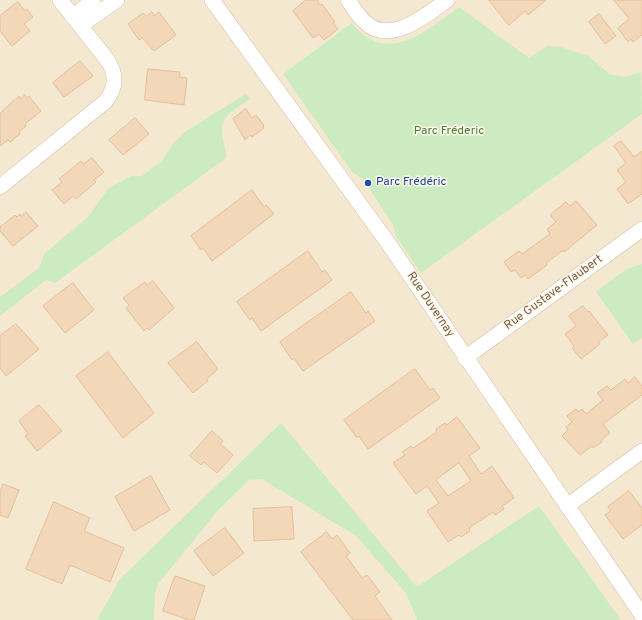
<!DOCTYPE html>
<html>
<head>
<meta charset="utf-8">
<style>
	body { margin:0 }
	canvas { display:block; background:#fdf6e2 }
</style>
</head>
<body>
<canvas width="642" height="620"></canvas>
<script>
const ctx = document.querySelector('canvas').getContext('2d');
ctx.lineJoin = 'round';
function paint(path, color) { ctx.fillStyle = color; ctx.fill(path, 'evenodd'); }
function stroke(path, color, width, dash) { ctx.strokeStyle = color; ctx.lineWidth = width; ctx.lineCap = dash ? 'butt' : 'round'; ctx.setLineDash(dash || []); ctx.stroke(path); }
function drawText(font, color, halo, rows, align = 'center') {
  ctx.font = font + ' Overpass,sans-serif'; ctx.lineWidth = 3; ctx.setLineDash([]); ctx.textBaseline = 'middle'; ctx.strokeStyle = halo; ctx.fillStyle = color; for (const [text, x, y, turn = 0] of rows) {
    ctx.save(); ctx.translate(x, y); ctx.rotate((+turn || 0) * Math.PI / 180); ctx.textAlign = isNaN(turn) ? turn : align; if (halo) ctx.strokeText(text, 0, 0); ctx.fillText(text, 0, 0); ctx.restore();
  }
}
paint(new Path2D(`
	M0 0H642V620H0Z`), '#f5e8d1');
paint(new Path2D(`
	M459 7 529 58 547 46 561 47 589 56 609 74 625 77 641 72 642 114 421 273 397 238 392 223 363 179 352 172 283 74 352 23C386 67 426 31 459 7Z
	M246 94 250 99C239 107 221 115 222 130 222 140 226 148 226 158L55 283 46 280 0 316V297L39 268 44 254 88 217 108 189 131 176H142L162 161 172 145 186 131Z
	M642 264V338L633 344 596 292 625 270Z
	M281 423 417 587 539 506 621 620H417L406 593 356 536 262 479 249 480 220 508 158 584 155 592 154 620H97L120 579Z`), '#cdebc1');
const building = new Path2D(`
	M306 0H317L320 5 322 4 335 22 333 23 338 29 324 40 319 34 313 38 293 11Z
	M489 0H546L528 15 525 11 509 25Z
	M614 0H642V35L633 42 631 39 628 42 618 28 629 19Z
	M18 2 25 11 27 9 33 17 24 24 30 31 12 46 0 31V16Z
	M152 12 154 16 159 12 176 35 154 51 142 38 139 40 128 24 143 13 146 16Z
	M599 14 616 36 605 44 589 22Z
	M80 61 93 76 64 97 53 83Z
	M148 69 180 72 179 77 187 78 184 105 145 100Z
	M25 95 27 98 29 96 41 111 25 124 26 126 19 132 20 134 10 142 8 140 0 146V113L19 96 20 99Z
	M246 109 252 118 256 115 264 125 263 127 264 128 252 137 251 135 245 140 233 119Z
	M135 118 149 134 123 155 109 140Z
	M621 141 634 157 642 151V194L628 204 617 189 626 182 617 170 626 163 614 146Z
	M92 158 104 172 94 180 96 182 76 199 73 196 64 204 52 190 62 182 59 179 81 161 83 164Z
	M252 190 264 207 266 205 274 214 212 261 203 248 201 250 191 236Z
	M576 201 597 225 564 252 563 250 546 263 547 265 528 279 525 275 521 278 515 270 511 272 504 262 519 251 522 254 550 234 547 229 556 222 550 215 566 202 570 206Z
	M26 212 38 226 13 246 0 231V227L15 215 17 217 20 214 21 216Z
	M308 251 322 272 325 270 332 280 261 331 252 318 250 320 237 302Z
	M153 281 174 308 149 330 147 328 144 331 126 308 129 305 123 298 145 282 147 285Z
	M73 283 94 310 65 333 43 306Z
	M351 292 366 313 368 311 375 321 303 371 294 358 292 360 280 342Z
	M583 306 588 312 589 311 608 335 598 342 600 344 581 359 572 348 574 346 565 334 576 326 569 316Z
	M16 324 39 349 6 376 0 368V336Z
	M197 342 218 369 207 379 208 381 193 393 168 363Z
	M108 352 154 413 123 438 76 376Z
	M415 369 430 390 433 388 440 398 368 449 359 436 357 438 344 420Z
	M635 377 642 386V395L603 424 610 433 601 440 602 442 593 448 592 446 580 455 562 436 568 430 566 427 572 422 567 416 576 409 578 412 582 409 586 414 603 400 597 393 607 386 611 390 625 379 628 383Z
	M39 405 62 431 37 451 25 436 28 434 19 421Z
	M457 417 480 448 469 456 481 474 492 466 514 498 502 506 504 509 495 515 493 512 469 528 470 531 461 537 459 535 448 542 427 511 439 503 427 486 416 494 393 463 405 455 402 452 411 446 413 448 437 432 436 429 445 423 446 425ZM459 463 471 481 448 496 436 480Z
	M212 431 223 441 220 444 233 455 217 473 204 462 201 465 190 456Z
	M151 476 170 510 134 531 115 497Z
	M3 484 19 490 8 518 0 515V493Z
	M629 491 642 508V525L623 539 605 515 611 511 608 507Z
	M54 502 90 518 84 531 124 548 110 582 70 565 62 584 26 569Z
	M292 507 294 539 254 541 253 509Z
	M225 528 244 553 213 576 194 551Z
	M327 532 332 539 337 535 350 553 346 556 362 578 367 575 380 592 375 596 392 620H353L301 552Z
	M175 576 205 586 194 620H189L163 611Z`);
paint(building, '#f3d7b9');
stroke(building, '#e6bf99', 1);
const street = new Path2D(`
	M212 0 388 243 642 615
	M348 0C353 7 358 16 365 22 389 46 427 15 447 0
	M74 16 93 0
	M81 25 117 0
	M0 187 106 101C116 87 117 76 108 61L60 0
	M465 358 642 229
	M567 506 642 451`);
stroke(street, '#cfbea9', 16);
stroke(street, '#fff', 15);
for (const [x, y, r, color] of [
	[368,183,4,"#1a4fb4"]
]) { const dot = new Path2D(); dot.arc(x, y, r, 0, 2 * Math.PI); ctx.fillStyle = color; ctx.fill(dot); stroke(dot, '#fff9e9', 1.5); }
drawText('12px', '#4b7c3f', '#fff9e9', [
	["Parc Fréderic",449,132]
]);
drawText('12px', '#164399', '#fff9e9', [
	["Parc Frédéric",376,183]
], 'left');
drawText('12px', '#765d48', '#fff9e9', [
	["Rue Gustave-Flaubert",554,293,-36],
	["Rue Duvernay",430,305,56]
]);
</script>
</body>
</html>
